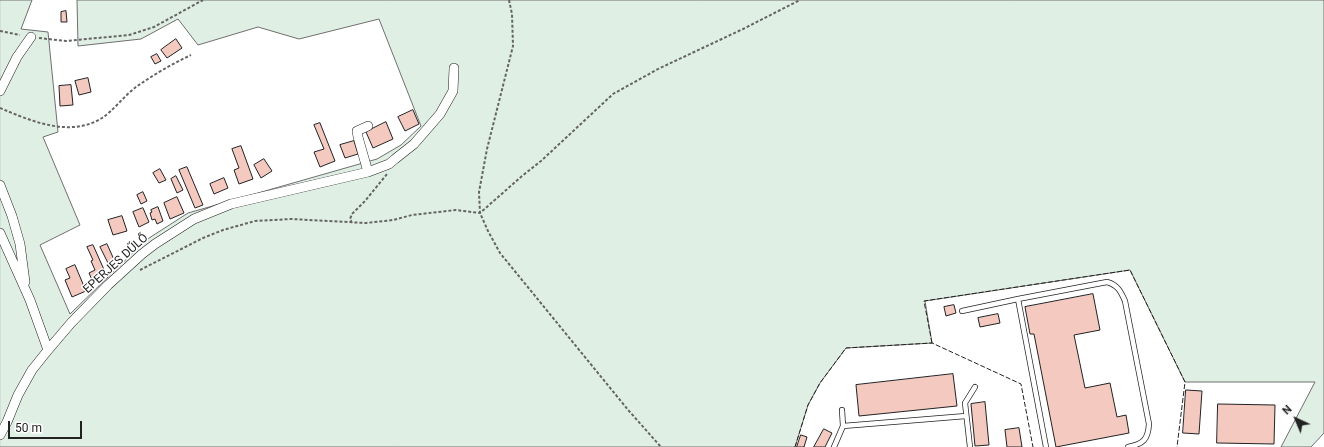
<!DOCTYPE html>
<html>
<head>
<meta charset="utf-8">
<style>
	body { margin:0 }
	#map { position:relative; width:1324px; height:447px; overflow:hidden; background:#fff; font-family:Roboto,sans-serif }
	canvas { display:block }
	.north { position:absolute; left:1276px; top:399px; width:40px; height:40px; -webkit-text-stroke:3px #fff; paint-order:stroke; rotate:316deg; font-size:11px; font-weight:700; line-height:16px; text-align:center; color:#222 }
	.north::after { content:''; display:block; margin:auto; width:14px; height:18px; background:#222; clip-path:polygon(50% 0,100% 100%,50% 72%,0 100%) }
	.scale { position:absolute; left:8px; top:421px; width:74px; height:18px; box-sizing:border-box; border:2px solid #222; border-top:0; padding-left:5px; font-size:12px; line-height:14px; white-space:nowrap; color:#222; -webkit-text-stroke:3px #fff; paint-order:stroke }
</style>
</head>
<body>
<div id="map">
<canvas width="1324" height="447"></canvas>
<div class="north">N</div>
<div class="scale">50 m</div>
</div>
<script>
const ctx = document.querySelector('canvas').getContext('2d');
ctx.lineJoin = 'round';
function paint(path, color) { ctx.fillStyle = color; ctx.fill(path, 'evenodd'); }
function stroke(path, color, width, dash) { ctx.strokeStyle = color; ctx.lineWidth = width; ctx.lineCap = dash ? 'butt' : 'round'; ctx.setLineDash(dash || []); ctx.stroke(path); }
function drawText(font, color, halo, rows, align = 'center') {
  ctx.font = font + ' Roboto,sans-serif'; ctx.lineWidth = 3; ctx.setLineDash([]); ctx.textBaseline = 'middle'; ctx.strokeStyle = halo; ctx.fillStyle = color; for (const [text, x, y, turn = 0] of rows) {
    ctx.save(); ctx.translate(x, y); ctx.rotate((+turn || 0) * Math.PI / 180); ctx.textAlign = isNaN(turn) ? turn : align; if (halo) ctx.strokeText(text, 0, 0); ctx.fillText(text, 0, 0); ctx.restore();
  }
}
const green = new Path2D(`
	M0 0H32L21 29 48 32 58 132 43 137 80 225 40 245 70 314 146 240 188 213 377 159 401 145 421 126 379 19 299 39 258 27 198 45 178 19 141 39 78 46 77 0H1324V433L1311 447H1281L1315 382H1185L1130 270 925 301 932 343 846 348 820 383 808 405 795 447H0Z`);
paint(green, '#e0efe3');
stroke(green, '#6f6f6f', 1);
const building = new Path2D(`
	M66 11 67 22H61V12Z
	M176 39 182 48 167 58 161 50Z
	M157 54 161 61 155 64 151 57Z
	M88 78 91 92 79 95 75 81Z
	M71 85 73 105 60 106 59 86Z
	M413 110 419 124 405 131 398 117Z
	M386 122 393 139 373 148 366 132Z
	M320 123 335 161 320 167 314 152 324 149 314 125Z
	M354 141 358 154 345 158 340 145Z
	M241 146 253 179 239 184 234 170 239 168 232 149Z
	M264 159 272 171 261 178 254 165Z
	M187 167 203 205 195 208 179 170Z
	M160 169 166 180 159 183 153 173Z
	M176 176 183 190 177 193 171 179Z
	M224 178 228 188 214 194 210 184Z
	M143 192 147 201 141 204 137 195Z
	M177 197 184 213 170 219 164 203Z
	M158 207 163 221 157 224 155 219 152 220 150 213 152 212 151 210Z
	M143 208 149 222 139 227 133 212Z
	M122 216 127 231 113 235 108 220Z
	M107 244 116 264 110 267 100 247Z
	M93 245 106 274 92 280 89 273 95 270 91 261 93 260 87 247Z
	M75 265 86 291 72 297 65 280 70 278 66 269Z
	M1093 294 1100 330 1074 335 1085 388 1110 383 1117 417 1126 415 1129 433 1056 447 1034 334H1030L1025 307Z
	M954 305 956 313 946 316 944 307Z
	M998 314 1000 323 980 327 978 318Z
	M953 374 957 406 859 416 856 385Z
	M1186 390 1202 391 1199 434 1183 433Z
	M985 402 989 445 975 446 971 404Z
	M1218 404 1275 405 1274 444 1217 443Z
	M1019 428 1022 447H1007L1005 430Z
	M824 429 832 433 825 447H814Z
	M801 435 807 437 804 447H797Z`);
paint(building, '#f3c9c0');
stroke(building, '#222', 1);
const lane = new Path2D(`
	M1018 299 1046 447
	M962 311 1018 299 1107 282C1118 285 1121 292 1125 301L1149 424C1148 440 1143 444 1128 447
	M843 426 966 416
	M834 447 843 426 842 410
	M970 447 965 403 975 387`);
const street = new Path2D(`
	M0 91 17 57 31 37
	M368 172 358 137 357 131 368 126
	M0 185 12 216 20 244 25 282
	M0 233 30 300 48 350
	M0 435 7 422 18 395 32 370 48 350 71 323 108 285 142 254 155 244 194 219 231 204 368 172 389 164 395 159 414 144 440 114 453 91 454 68`);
stroke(lane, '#222', 6);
stroke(street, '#222', 10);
stroke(new Path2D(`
	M509 0 512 14 513 46 487 149 479 192 480 213 488 231 500 253 629 411 661 447
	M0 31 20 35
	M39 38 66 41 129 35 154 27 203 0
	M0 108C31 121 70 138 102 118 113 111 124 96 136 87 153 75 172 64 191 55
	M352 223 350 219 352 214 365 201 387 174
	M140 270 203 238 223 230 255 221 291 219 366 223 393 220 412 215 456 210 480 213 522 176 541 161 613 94 658 69 743 29 800 0`), '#646464', 2, [3, 2]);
stroke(lane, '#fff', 4.5);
stroke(street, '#fff', 9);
stroke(new Path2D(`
	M932 343 924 301 1130 270 1185 382 1177 447
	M795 447 808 405 820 383 846 348 932 343 1021 384 1033 447`), '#222', 1, [5, 2]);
drawText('12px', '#222', '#fff', [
	["EPERJES DŰLŐ",116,264,-42]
]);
</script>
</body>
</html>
